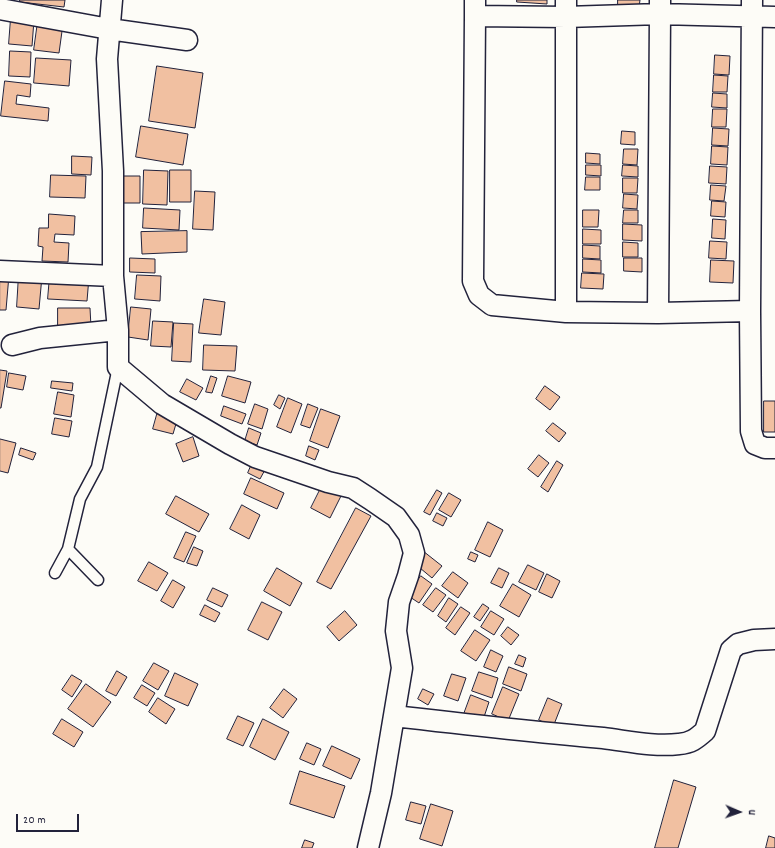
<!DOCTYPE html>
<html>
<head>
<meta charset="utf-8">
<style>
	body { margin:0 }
	#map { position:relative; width:775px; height:848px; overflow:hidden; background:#fdfcf7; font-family:Dekko,sans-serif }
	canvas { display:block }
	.north { position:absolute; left:719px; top:792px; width:40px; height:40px; -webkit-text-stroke:3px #fdfcf7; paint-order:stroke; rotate:92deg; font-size:11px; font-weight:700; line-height:16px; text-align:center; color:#22223b }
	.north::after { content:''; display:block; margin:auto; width:14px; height:18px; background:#22223b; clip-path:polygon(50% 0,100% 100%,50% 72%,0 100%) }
	.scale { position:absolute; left:16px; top:814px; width:63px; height:18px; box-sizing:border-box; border:2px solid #22223b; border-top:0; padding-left:5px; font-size:12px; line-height:14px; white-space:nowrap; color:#22223b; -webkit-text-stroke:3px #fdfcf7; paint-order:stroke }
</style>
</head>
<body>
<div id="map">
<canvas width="775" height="848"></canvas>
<div class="north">U</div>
<div class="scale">20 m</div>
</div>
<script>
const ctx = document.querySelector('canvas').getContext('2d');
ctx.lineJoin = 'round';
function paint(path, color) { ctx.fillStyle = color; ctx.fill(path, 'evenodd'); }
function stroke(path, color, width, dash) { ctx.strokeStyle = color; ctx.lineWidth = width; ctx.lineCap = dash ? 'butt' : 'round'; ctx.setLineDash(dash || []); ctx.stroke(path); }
const building = new Path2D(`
	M20 0H65L64 7 20 2Z
	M517 0H547V4L517 2Z
	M618 0H640L639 7 618 6Z
	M11 18 34 20 32 46 9 44Z
	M38 21 63 24 59 53 34 50Z
	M10 51 31 52 30 77 9 76Z
	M715 55 730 56 729 75 714 74Z
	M36 58 71 60 69 86 34 83Z
	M157 66 203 73 195 128 149 121Z
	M714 75 728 76 727 92H713Z
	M5 81 31 84 30 97 17 95 16 104 49 108 48 121 1 116Z
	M713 93 727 94V108L712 107Z
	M713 109H727L726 127H712Z
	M141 126 188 134 183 165 136 157Z
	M713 128 729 129 728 146 712 145Z
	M622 131 635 132V145L621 144Z
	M712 146 728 147 727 165 711 164Z
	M624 149H638L637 165 623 164Z
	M586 153 600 154V164L586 163Z
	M72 156 92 157 91 175 72 174Z
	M586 165H601V176L586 175Z
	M623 165 638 166V177L622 176Z
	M710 166 727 167 726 184 709 183Z
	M144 170 168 171 167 205 143 204Z
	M170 170H191V202H170Z
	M51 175 86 176 85 198 50 197Z
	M120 176H140V203H120Z
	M586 177H600V190H585Z
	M623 178H638L637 193H623Z
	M711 185 726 186 724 201 710 200Z
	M195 191 215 192 213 230 193 229Z
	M624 194 638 195 637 209 623 208Z
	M712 201 726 202 725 217 711 216Z
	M144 208 180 210 179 230 143 228Z
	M583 210H599L598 227H583Z
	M624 210H638V223H623Z
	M49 214 75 216 74 235 55 234 54 242 69 243 68 262 42 261 43 247 38 246 39 228H48Z
	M713 219 726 220 725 239 712 238Z
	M623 224 642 225V241L623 240Z
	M583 229 601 230V244H583Z
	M187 231V252L142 254 141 232Z
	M710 241 727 242 726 259 709 258Z
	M623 242 638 243V257H623Z
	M583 245 600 246V259L583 258Z
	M130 258 155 259V273L130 272Z
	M624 258H642V272L624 271Z
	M583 259 601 260V273L583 272Z
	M711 260 734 261 733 283 710 282Z
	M582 273 604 274 603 289 581 288Z
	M0 274 9 275 6 310H0Z
	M19 274 42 276 39 309 17 307Z
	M50 275 89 277 87 301 48 299Z
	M137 275 161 276 160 301 135 299Z
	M204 299 225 302 221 335 199 333Z
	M131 307 151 309 148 340 128 337Z
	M58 308H90L91 327H58Z
	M153 321 173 322 171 347 151 346Z
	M174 323 193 324 191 362 172 361Z
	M204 345 237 346 235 371 203 370Z
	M0 370 7 371 1 408H0Z
	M9 373 26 376 23 390 7 387Z
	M211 376 217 378 212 393 206 392Z
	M228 376 251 382 245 403 222 396Z
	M187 379 203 388 196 400 180 392Z
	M52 381 73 383 72 391 51 388Z
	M545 386 560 397 550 410 536 399Z
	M58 392 74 395 71 417 54 414Z
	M279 395 285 398 280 409 274 405Z
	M288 398 302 404 291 433 277 427Z
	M764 401H775V432H764Z
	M255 404 268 409 262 429 248 424Z
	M308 404 318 408 310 428 301 425Z
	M224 406 246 414 242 424 221 416Z
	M321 409 340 416 328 448 310 441Z
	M158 411 178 417 173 434 153 429Z
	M55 418 72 421 69 437 52 434Z
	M553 423 566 433 559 442 546 431Z
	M249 428 261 433 257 445 245 441Z
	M193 437 199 456 183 462 176 444Z
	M0 439 16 443 8 473 0 471Z
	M309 446 319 450 315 460 306 456Z
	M21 448 36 453 33 460 19 455Z
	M539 455 549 463 538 477 528 469Z
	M254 459 267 466 260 479 248 473Z
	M557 461 563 465 548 492 541 487Z
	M251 478 284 493 277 509 244 494Z
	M323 484 342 494 330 518 311 508Z
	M437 490 442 493 430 515 424 512Z
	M449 493 461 500 451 517 439 510Z
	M176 496 209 514 199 532 166 514Z
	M242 505 260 515 249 539 230 529Z
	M356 508 371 516 331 589 317 582Z
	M437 513 447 518 443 526 433 521Z
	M488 522 503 530 490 557 475 550Z
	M186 532 196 536 184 562 174 558Z
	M194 547 203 551 197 566 187 563Z
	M423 551 442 566 432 578 414 563Z
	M471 552 478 555 475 562 468 559Z
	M149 562 168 573 157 591 138 581Z
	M528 565 544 573 536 590 519 582Z
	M277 568 302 583 290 606 264 591Z
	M499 568 509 573 502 588 491 583Z
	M453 572 468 583 458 598 442 586Z
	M547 574 560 581 552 598 539 592Z
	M421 576 432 584 419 603 407 595Z
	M173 580 185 587 173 608 161 601Z
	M513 584 531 595 519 617 500 606Z
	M213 588 228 595 222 607 207 600Z
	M436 588 446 595 433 612 423 605Z
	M449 598 458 604 446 622 438 616Z
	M262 602 282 612 268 640 248 630Z
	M483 604 489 608 480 621 474 617Z
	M205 605 220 613 215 622 200 615Z
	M461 607 470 613 455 635 446 628Z
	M345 611 357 625 339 641 327 627Z
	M491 611 504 619 494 635 481 627Z
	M508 627 519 635 511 645 501 636Z
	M475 630 490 640 476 661 461 651Z
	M491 650 503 656 496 672 484 667Z
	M519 655 526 658 523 667 515 664Z
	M154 663 169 671 158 690 143 681Z
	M509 667 527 674 521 691 503 684Z
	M117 671 127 677 116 696 106 691Z
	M479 672 498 678 492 698 472 691Z
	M175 673 198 684 188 706 165 696Z
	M452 674 466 678 458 701 444 696Z
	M72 675 82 681 72 697 62 690Z
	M86 684 111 702 93 727 68 709Z
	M142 685 155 693 147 706 134 698Z
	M503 687 519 694 508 721 492 714Z
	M284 689 297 699 283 718 270 708Z
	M423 689 434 694 428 705 418 699Z
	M471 695 489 702 483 720 464 714Z
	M158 698 175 709 166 724 149 712Z
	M548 698 562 704 553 727 539 720Z
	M238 716 254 723 243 746 227 739Z
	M62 719 83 732 74 747 53 734Z
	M263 719 289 732 275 760 250 747Z
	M307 743 321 749 314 765 300 759Z
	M332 746 360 759 351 779 323 766Z
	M300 771 345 786 334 818 290 804Z
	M674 780 696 787 678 848H655Z
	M411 802 426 806 421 824 406 820Z
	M431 804 453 811 442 846 420 839Z
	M769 836 775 838V848H766Z
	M305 840 314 843 312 848H302Z`);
paint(building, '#f1c0a1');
stroke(building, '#22223b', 1);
const service = new Path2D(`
	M68 549 98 580
	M55 573 68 549 80 499 97 467 118 367`);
const minor = new Path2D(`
	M112 0 107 59 113 171V276L118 330V367L162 404 230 444 255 457 328 482 353 488 370 499 396 517 409 535 414 553 408 576 399 602 396 631 402 668 381 793 368 848
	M475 0V16
	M566 0V17L475 16 473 281 479 295 492 305 566 312 658 313 750 311 751 431 755 444 765 448H775
	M0 9 109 29 187 40
	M0 271 113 276
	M750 311 752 0
	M566 312V17L660 14V0
	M658 313 660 14 775 17
	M12 345 40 338 118 330
	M394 716C464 724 533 732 603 738 628 741 654 747 679 744 691 743 696 739 705 731L731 650 738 644 754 640 775 639`);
stroke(service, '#22223b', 13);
stroke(minor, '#22223b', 23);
stroke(service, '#fdfcf7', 10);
stroke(minor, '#fdfcf7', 20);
</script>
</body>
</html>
